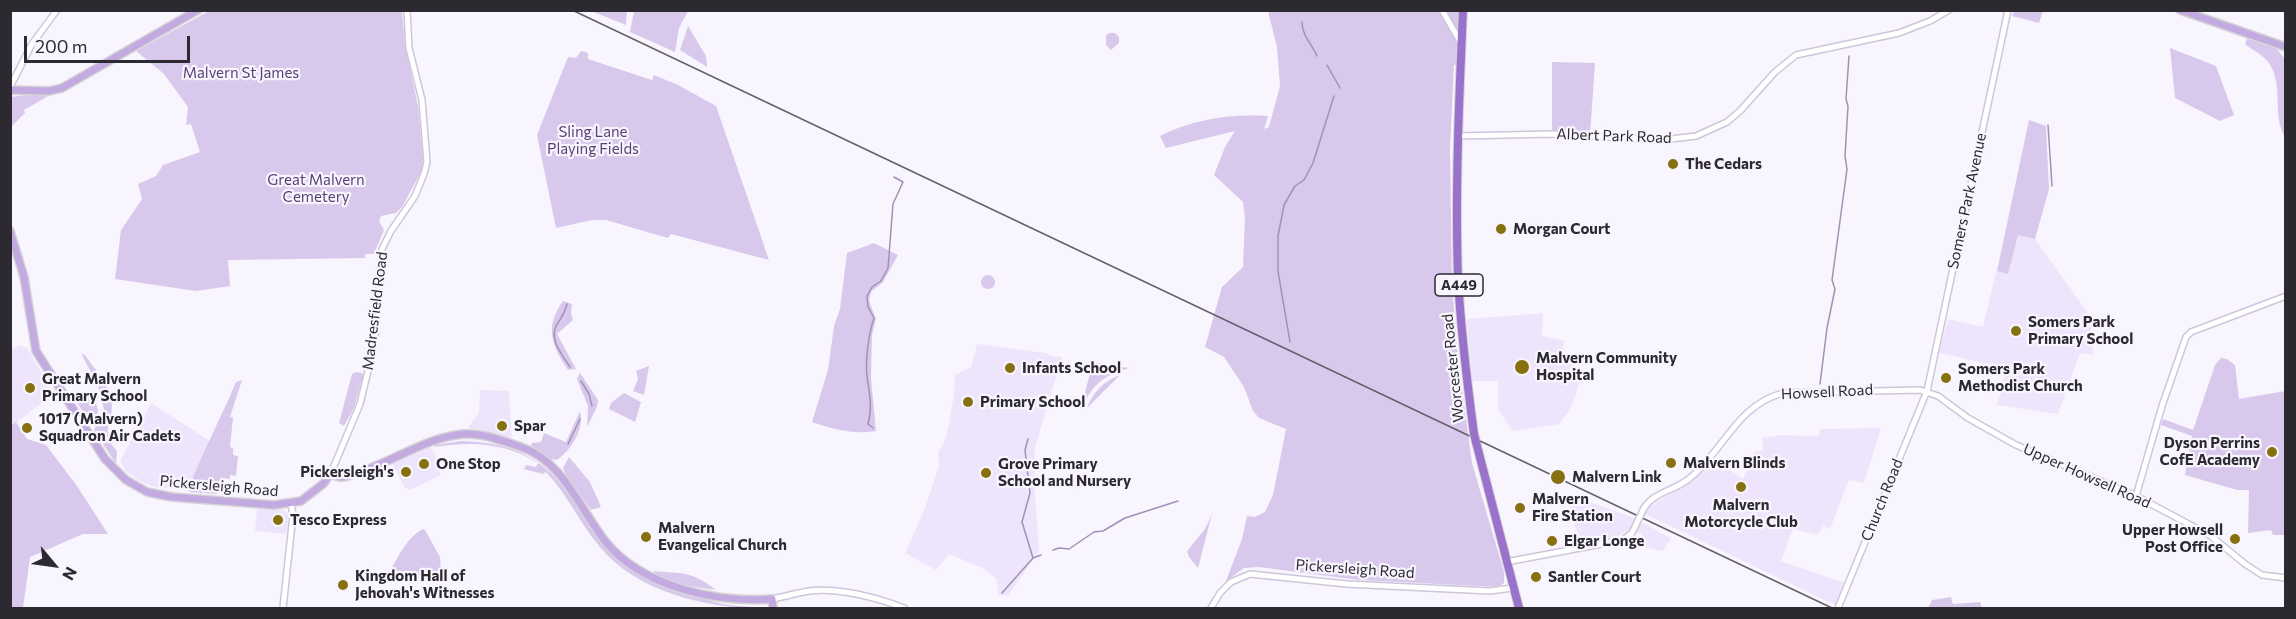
<!DOCTYPE html>
<html>
<head>
<meta charset="utf-8">
<style>
	body { margin:0 }
	#map { position:relative; width:2296px; height:619px; overflow:hidden; background:#f8f5fe; font-family:Commissioner,sans-serif }
	canvas { display:block }
	.frame { position:absolute; inset:0; border:12px solid #2d2931; pointer-events:none }
	.north { position:absolute; left:24px; top:535px; width:60px; height:60px; -webkit-text-stroke:4px #f8f5fe; paint-order:stroke; rotate:119deg; font-size:16px; font-weight:700; line-height:24px; text-align:center; color:#2d2931 }
	.north::after { content:''; display:block; margin:auto; width:21px; height:27px; background:#2d2931; clip-path:polygon(50% 0,100% 100%,50% 72%,0 100%) }
	.scale { position:absolute; left:24px; top:36px; width:166px; height:27px; box-sizing:border-box; border:3px solid #2d2931; border-top:0; padding-left:8px; font-size:18px; line-height:21px; white-space:nowrap; color:#2d2931; -webkit-text-stroke:4px #f8f5fe; paint-order:stroke }
</style>
</head>
<body>
<div id="map">
<canvas width="2296" height="619"></canvas>
<div class="frame"></div>
<div class="north">N</div>
<div class="scale">200 m</div>
</div>
<script>
const ctx = document.querySelector('canvas').getContext('2d');
ctx.lineJoin = 'round';
function paint(path, color) { ctx.fillStyle = color; ctx.fill(path, 'evenodd'); }
function stroke(path, color, width, dash) { ctx.strokeStyle = color; ctx.lineWidth = width; ctx.lineCap = dash ? 'butt' : 'round'; ctx.setLineDash(dash || []); ctx.stroke(path); }
function drawText(font, color, halo, rows, align = 'center') {
  ctx.font = font + ' Commissioner,sans-serif'; ctx.lineWidth = 4.5; ctx.setLineDash([]); ctx.textBaseline = 'middle'; ctx.strokeStyle = halo; ctx.fillStyle = color; for (const [text, x, y, turn = 0] of rows) {
    ctx.save(); ctx.translate(x, y); ctx.rotate((+turn || 0) * Math.PI / 180); ctx.textAlign = isNaN(turn) ? turn : align; if (halo) ctx.strokeText(text, 0, 0); ctx.fillText(text, 0, 0); ctx.restore();
  }
}
paint(new Path2D(`
	M2018 234 2035 239 2090 316 2093 355 2080 353 2058 414 1997 405 2007 368 1939 353 1948 319 1983 327 1995 275 1997 271 2008 273Z
	M1543 313 1542 336 1565 341 1561 353 1568 362 1581 372 1575 398 1568 413 1559 424 1513 431 1498 409V381H1472L1467 319Z
	M977 344 1046 353 1052 356 1062 357 1035 448 1034 480 1039 551 1008 596 998 595 997 580 985 569 949 554 936 570 905 553 924 511 939 466 938 452 945 441 949 423 954 395 955 375 971 367Z
	M19 345 27 348 52 391 49 397 11 427V349Z
	M480 390 509 391 512 440 468 428 479 412Z
	M151 403 210 441 188 490 154 487 140 481 126 471 120 461Z
	M1881 428 1864 483 1849 480 1830 529 1823 526 1818 535 1793 529 1781 561 1844 583 1835 605 1645 514 1649 507 1684 486 1715 460 1743 479 1755 451 1763 450 1762 438 1781 435 1819 436 1820 429Z
	M430 446 435 455 441 475 410 490 405 488 392 463Z
	M1573 495 1588 498 1590 502 1634 518 1671 538 1663 551 1637 546 1643 534 1629 530 1619 536 1585 542 1579 540 1567 498Z
	M257 508 285 510 289 515 286 534 255 531Z`), '#eee5fc');
paint(new Path2D(`
	M209 11H402L405 45 418 106 423 158 422 170 402 207 396 213 381 216 379 221 384 230 374 254H365V258L228 260 230 286 196 291 115 279 121 230 142 199 138 184 156 176 163 165 200 152 191 124 186 125 188 107 164 74 136 51Z
	M591 11H627L626 25Z
	M634 11H688L679 28 675 52 630 32Z
	M1268 11H1461L1458 64 1454 65 1450 149 1452 284 1458 358 1472 463 1504 572V583L1498 587 1359 580 1259 567 1244 568 1226 581 1242 539 1247 516 1255 517 1265 512 1273 495 1286 429 1259 418 1253 411 1244 387 1224 357 1205 347 1222 287 1243 267 1245 218 1243 202 1214 175 1225 147 1235 131 1166 148 1160 136C1194 119 1230 114 1268 116L1264 129 1269 127 1280 86 1277 47Z
	M2014 11V10L2043 11 2039 23 2012 16Z
	M688 26 706 56 707 67 680 50Z
	M1109 33H1115L1119 37V43L1111 50 1106 45V36Z
	M2247 38 2277 49 2285 59V137C2271 113 2285 85 2268 62 2262 54 2252 50 2245 44Z
	M2170 48 2216 66 2234 115 2220 121 2175 98Z
	M581 51 588 53V59L652 80 654 75 678 85 716 106 769 260 671 234 668 238 606 220H592L556 228 537 135 568 57 576 58Z
	M1552 62 1595 63 1590 135 1552 132Z
	M26 95H50L24 110 25 113 11 127V97Z
	M2029 120 2046 126 2049 189 2035 239 2018 235 2008 274 1997 271Z
	M874 243 898 255 883 282 871 292 869 301 876 319 872 335 871 378 876 431C854 435 833 429 812 422L828 370 834 326 840 309 847 253Z
	M981 282a7 7 0 1 1 14 0a7 7 0 1 1-14 0Z
	M563 301 572 304 571 313 573 320 557 334 576 369 568 370C552 346 544 327 563 301Z
	M84 354C93 367 108 382 111 399 116 422 97 429 117 451L116 464 94 430 104 409 98 386 82 355Z
	M2221 358 2227 359 2235 365 2239 399 2285 391V535H2273L2271 530 2248 533 2249 490H2237L2185 475 2192 436 2161 425 2163 419 2193 430 2215 365Z
	M1093 362 1129 368C1100 377 1093 385 1080 411Z
	M649 366 644 395 633 391 638 379 636 371Z
	M356 372 362 373 363 376 354 408 344 426 339 423 352 374Z
	M580 373 598 400 597 407 587 427 588 406 577 379Z
	M1120 375 1087 408C1093 392 1104 381 1120 375Z
	M242 380 230 417 233 418 230 447 233 448V455L238 456 236 476 230 475V479L221 478 219 492 216 494 190 492 188 490C202 453 221 418 236 382Z
	M94 391 98 412 92 421 89 422 77 402Z
	M624 393 641 402 635 422 609 409 611 403Z
	M580 411C585 429 571 450 557 460L550 459 531 446 532 443 541 442 544 433 566 442Z
	M16 422 27 439 46 445 77 486 108 534H83L30 557 23 608H12L10 603V427Z
	M462 441C514 442 548 460 576 504 591 526 603 548 625 565 647 583 674 590 700 597 706 598 712 602 718 603 731 606 745 606 759 608 704 608 636 591 600 547 579 523 569 496 546 472L543 474 524 469 526 465 536 467 538 463C506 443 472 441 435 447L434 445Z
	M569 457 590 482 601 507 591 510 566 475 563 468Z
	M1212 514 1198 568 1189 557 1187 551 1205 529Z
	M423 529 425 530 440 557 441 570C430 587 412 577 395 573L392 568C399 554 409 536 423 529Z
	M653 571C683 574 690 570 716 590 700 588 663 583 653 571Z
	M1951 597 1953 604 1980 602 1982 608H1928L1932 600Z`), '#d8c9ec');
stroke(new Path2D(`
	M1302 22C1302 36 1312 44 1317 56
	M1327 65 1340 88
	M2048 125 2052 186
	M567 304C565 313 561 318 556 326 549 340 563 356 570 367
	M1290 342 1278 271V236L1284 205 1295 186 1304 180 1313 163 1334 96
	M581 381 589 394 592 406
	M1820 384 1827 328 1835 289 1832 280 1847 169 1845 156 1848 106 1846 99 1849 56
	M873 428 868 424C873 407 869 392 867 376 865 361 869 332 874 318L868 307 867 296 872 287 881 281 888 268 893 204 903 182 894 177
	M1028 439 1025 450 1030 493 1022 522 1033 558
	M568 444 580 419
	M1053 550 1059 548 1069 549 1094 532 1103 531 1125 518 1178 501
	M1002 593 1033 558 1041 555`), '#a191b6', 1.5);
const minor = new Path2D(`
	M1442 10 1461 43
	M10 87 32 44 57 10
	M1458 136 1552 134 1663 140 1696 136 1727 122 1740 111 1775 72 1796 55 1899 33 1930 21 1949 10
	M331 473 360 404 368 371 375 337 382 249 391 231 415 196 424 174 427 162 422 100 409 48 407 10
	M2136 496 2162 406 2186 337 2191 332 2286 296
	M1644 508C1654 492 1676 490 1690 478 1724 450 1737 405 1783 393L1920 390 1938 396 1968 418 2016 445 2136 496 2211 536 2245 564 2262 575 2286 578
	M1506 562 1623 540 1632 533
	M772 599C784 597 796 593 809 591 838 587 878 598 904 608
	M283 608 293 515 291 504
	M1211 608 1220 593 1231 582 1250 574 1347 584 1490 591 1512 588
	M1838 608 1927 391 2008 10`);
const major = new Path2D(`
	M2180 10 2286 47
	M10 90 49 91 62 88 198 10
	M10 231 24 277 36 351 105 459 126 480 147 492 172 497 274 505 301 501 323 484 331 473C334 475 336 476 339 477 344 478 352 474 357 473 393 462 426 437 464 434 483 433 503 441 521 447 563 461 580 509 605 541 642 587 716 603 772 599L773 608`);
const highway = new Path2D(`
	M1463 10C1459 100 1455 190 1458 279 1461 331 1467 382 1474 434
	M1476 442 1519 608`);
stroke(minor, '#cec6da', 8);
stroke(major, '#d5d4d6', 10);
stroke(highway, '#d5d4d6', 10);
stroke(minor, '#fff', 5);
stroke(major, '#c3aae0', 7);
stroke(highway, '#9b72cb', 8);
stroke(new Path2D(`
	M572 10 1832 608`), '#646069', 1.5);
const minorBridge = new Path2D(`
	M1632 533 1644 508`);
const highwayBridge = new Path2D(`
	M1474 434 1476 442`);
stroke(minorBridge, '#cec6da', 8, []);
stroke(highwayBridge, '#d5d4d6', 10, []);
stroke(minorBridge, '#fff', 5);
stroke(highwayBridge, '#9b72cb', 8);
for (const [x, y, r, color] of [
	[1673,164,6,"#867010"],
	[1501,229,6,"#867010"],
	[2016,331,6,"#867010"],
	[1522,367,8,"#867010"],
	[1010,368,6,"#867010"],
	[1946,378,6,"#867010"],
	[30,388,6,"#867010"],
	[968,402,6,"#867010"],
	[502,426,6,"#867010"],
	[27,428,6,"#867010"],
	[2272,452,6,"#867010"],
	[1671,463,6,"#867010"],
	[424,464,6,"#867010"],
	[406,472,6,"#867010"],
	[986,473,6,"#867010"],
	[1558,477,8,"#867010"],
	[1741,487,6,"#867010"],
	[1520,508,6,"#867010"],
	[278,520,6,"#867010"],
	[646,537,6,"#867010"],
	[2235,539,6,"#867010"],
	[1552,541,6,"#867010"],
	[1536,577,6,"#867010"],
	[343,585,6,"#867010"]
]) { const dot = new Path2D(); dot.arc(x, y, r, 0, 2 * Math.PI); ctx.fillStyle = color; ctx.fill(dot); stroke(dot, '#f8f5fe', 2); }
for (const [x, y, w] of [
	[1459,285,48]
]) { const box = new Path2D(); box.roundRect(x - w / 2, y - 11, w, 22, 4.5); ctx.fillStyle = '#f8f5fe'; ctx.fill(box); stroke(box, '#2d2931', 1.5); }
drawText('bold 14px', '#2d2931', null, [
	["A449",1459,285]
]);
drawText('15px', '#5a4275', '#f8f5fe', [
	["Malvern St James",241,73],
	["Sling Lane",593,132],
	["Playing Fields",593,149],
	["Great Malvern",316,180],
	["Cemetery",316,197]
]);
drawText('15px', '#2d2931', '#f8f5fe', [
	["Albert Park Road",1614,136,2],
	["Somers Park Avenue",1967,201,-78],
	["Madresfield Road",375,311,-83],
	["Worcester Road",1453,368,-96],
	["Howsell Road",1827,392,-3],
	["Upper Howsell Road",2087,476,24],
	["Pickersleigh Road",219,486,5],
	["Church Road",1882,500,-68],
	["Pickersleigh Road",1355,569,4]
]);
drawText('bold 15px', '#2d2931', '#f8f5fe', [
	["The Cedars",1685,164],
	["Morgan Court",1513,229],
	["Somers Park",2028,322],
	["Primary School",2028,339],
	["Malvern Community",1536,358],
	["Hospital",1536,375],
	["Infants School",1022,368],
	["Somers Park",1958,369],
	["Methodist Church",1958,386],
	["Great Malvern",42,379],
	["Primary School",42,396],
	["Primary School",980,402],
	["1017 (Malvern)",39,419],
	["Squadron Air Cadets",39,436],
	["Spar",514,426],
	["Dyson Perrins",2260,443,"right"],
	["CofE Academy",2260,460,"right"],
	["Malvern Blinds",1683,463],
	["One Stop",436,464],
	["Grove Primary",998,464],
	["School and Nursery",998,481],
	["Pickersleigh's",394,472,"right"],
	["Malvern Link",1572,477],
	["Malvern",1532,499],
	["Fire Station",1532,516],
	["Malvern",1741,505,"center"],
	["Motorcycle Club",1741,522,"center"],
	["Tesco Express",290,520],
	["Malvern",658,528],
	["Evangelical Church",658,545],
	["Upper Howsell",2223,530,"right"],
	["Post Office",2223,547,"right"],
	["Elgar Longe",1564,541],
	["Kingdom Hall of",355,576],
	["Jehovah's Witnesses",355,593],
	["Santler Court",1548,577]
], 'left');
</script>
</body>
</html>
